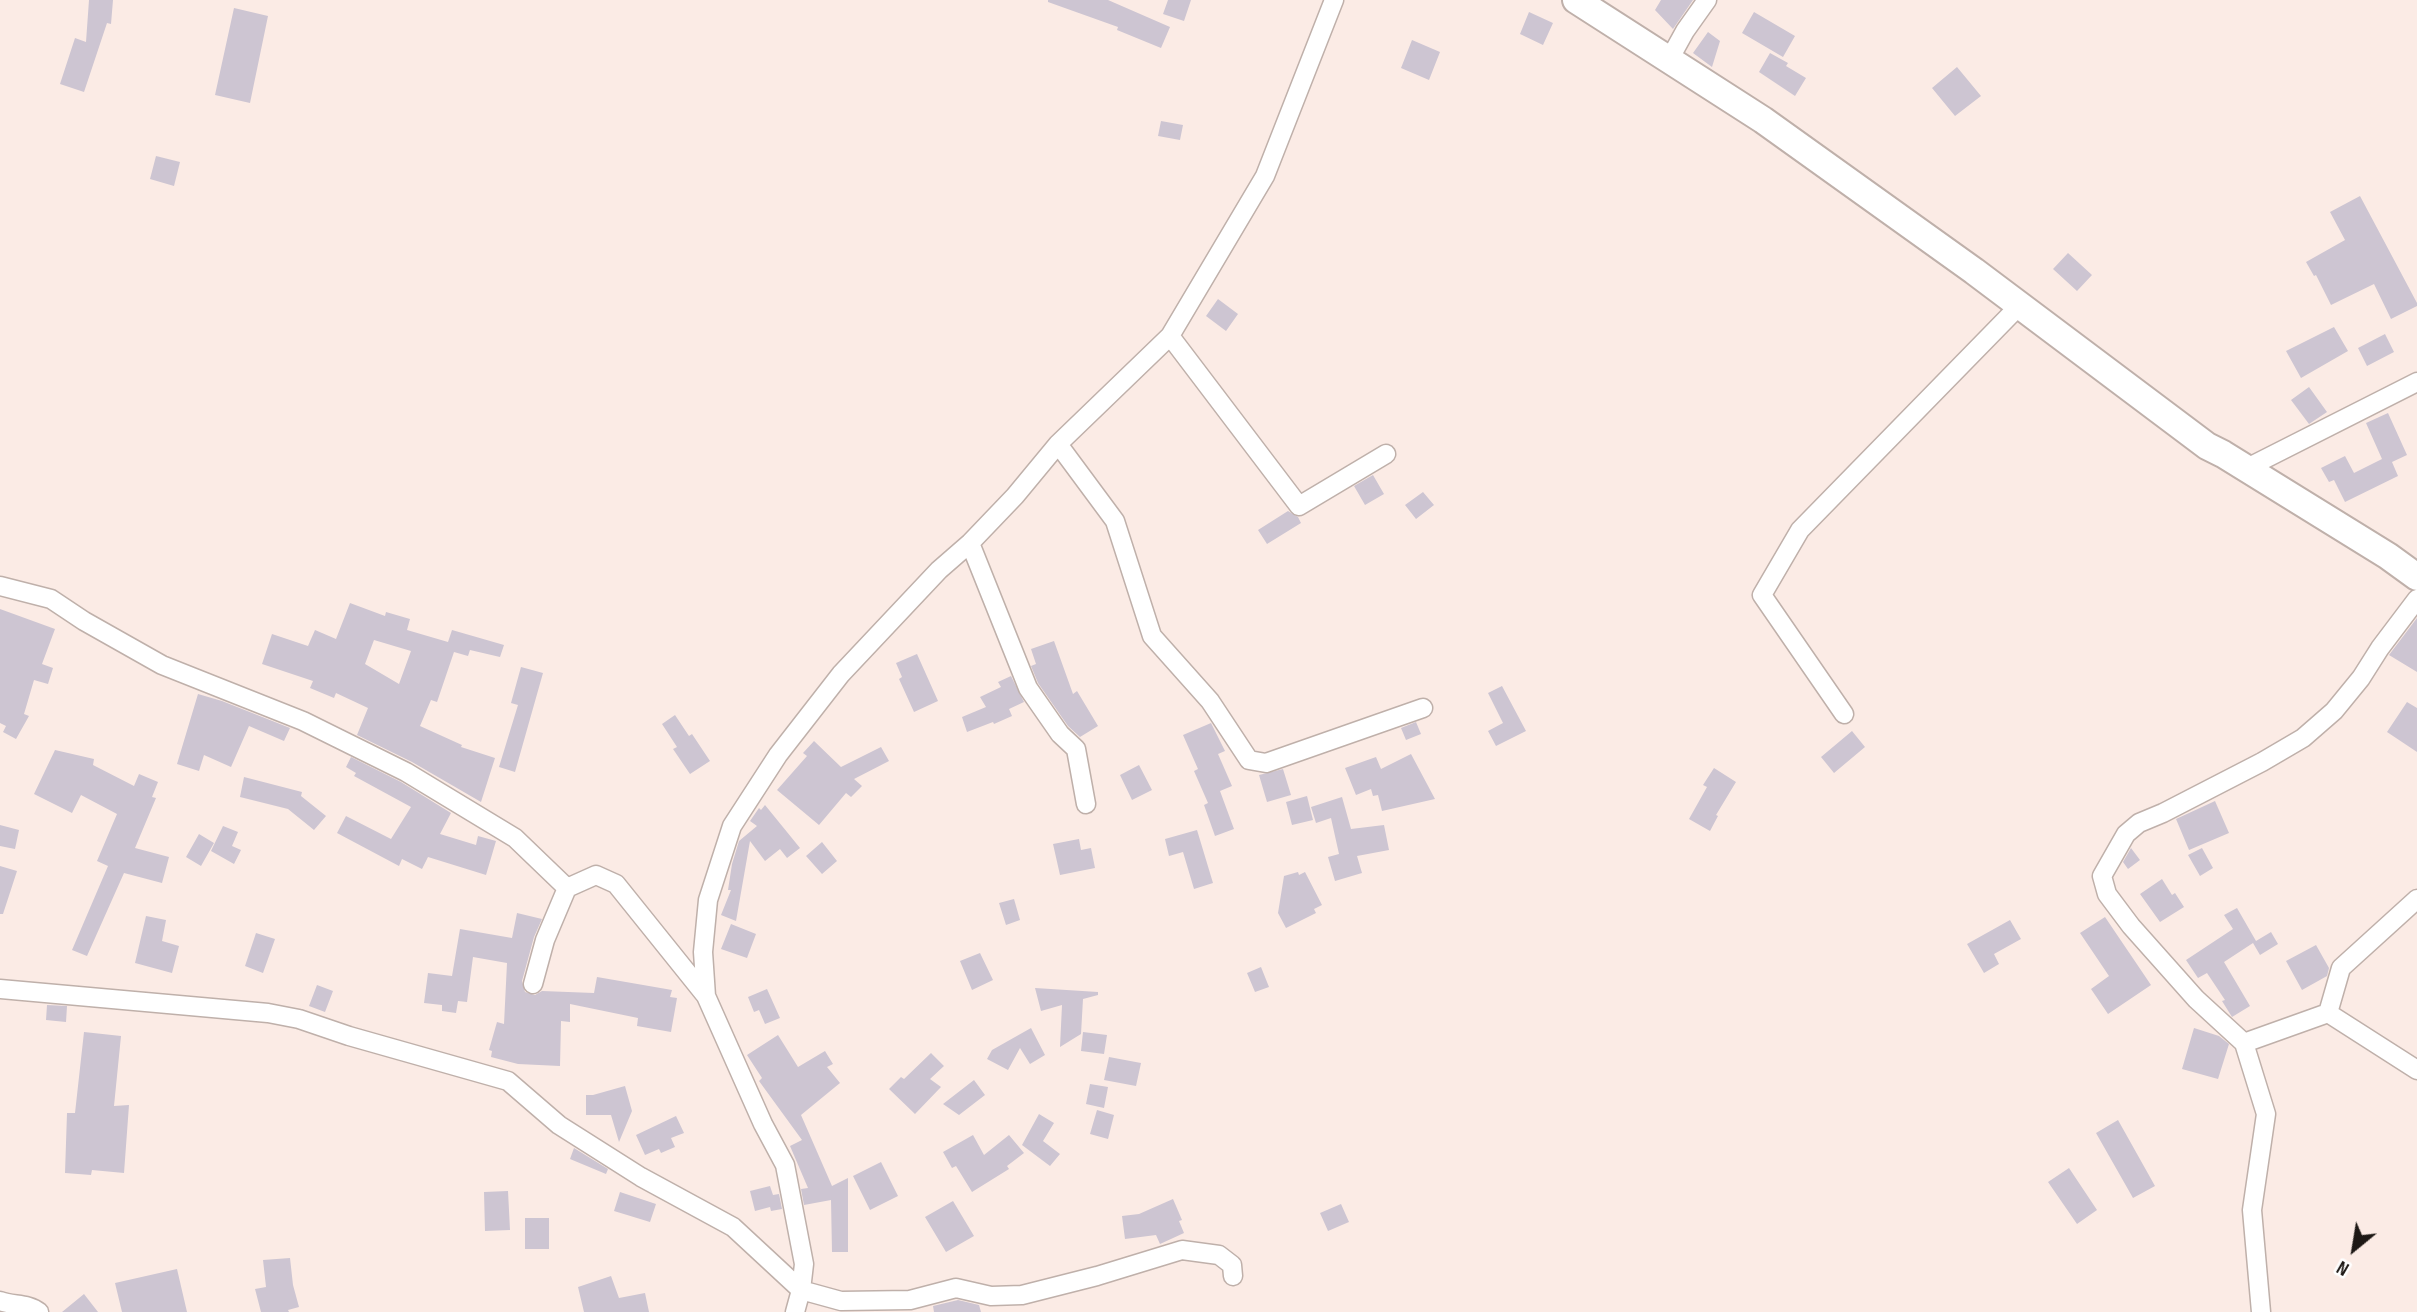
<!DOCTYPE html>
<html>
<head>
<meta charset="utf-8">
<style>
	body { margin:0 }
	#map { position:relative; width:2417px; height:1312px; overflow:hidden; background:#fbebe5; font-family:"Sofia Sans Condensed",sans-serif }
	canvas { display:block }
	.north { position:absolute; left:2319px; top:1214px; width:70px; height:70px; -webkit-text-stroke:5px #fff; paint-order:stroke; rotate:210deg; font-size:19px; font-weight:700; line-height:28px; text-align:center; color:#1d1815 }
	.north::after { content:''; display:block; margin:auto; width:24px; height:32px; background:#1d1815; clip-path:polygon(50% 0,100% 100%,50% 72%,0 100%) }
</style>
</head>
<body>
<div id="map">
<canvas width="2417" height="1312"></canvas>
<div class="north">N</div>
</div>
<script>
const ctx = document.querySelector('canvas').getContext('2d');
ctx.lineJoin = 'round';
function paint(path, color) { ctx.fillStyle = color; ctx.fill(path, 'evenodd'); }
function stroke(path, color, width, dash) { ctx.strokeStyle = color; ctx.lineWidth = width; ctx.lineCap = dash ? 'butt' : 'round'; ctx.setLineDash(dash || []); ctx.stroke(path); }
paint(new Path2D(`
	M89 0H113L111 24 107 23 84 92 60 84 75 38 86 42Z
	M1048 0H1108L1170 27 1161 48 1117 30 1118 27 1048 2Z
	M1168 0H1191L1184 21 1163 14Z
	M1661 0H1693L1673 29 1655 10Z
	M234 8 268 16 250 103 215 95Z
	M1529 12 1553 23 1543 45 1520 34Z
	M1754 12 1795 36 1783 57 1742 33Z
	M1708 32 1720 41 1712 67 1693 53Z
	M1412 40 1440 52 1429 80 1401 68Z
	M1770 53 1788 63 1786 66 1806 78 1795 96 1759 72Z
	M1957 67 1981 96 1955 116 1932 88Z
	M1161 121 1183 125 1180 140 1158 136Z
	M156 156 180 162 174 186 150 179Z
	M2360 196 2417 303V306L2391 319 2374 284 2331 305 2316 275 2314 276 2306 262 2345 240 2330 212Z
	M2068 253 2092 275 2077 291 2053 269Z
	M1218 299 1238 314 1226 331 1206 316Z
	M2334 327 2348 351 2301 378 2286 351Z
	M2385 334 2394 352 2367 366 2358 348Z
	M2309 387 2327 412 2309 424 2291 400Z
	M2388 413 2407 455 2392 462 2398 476 2345 502 2334 480 2329 482 2321 468 2345 456 2354 473 2382 459 2366 423Z
	M1373 475 1384 494 1365 505 1354 486Z
	M1423 492 1434 505 1416 519 1405 505Z
	M1288 511 1298 517 1301 523 1267 544 1258 530Z
	M350 603 385 616 386 612 410 619 407 630 448 642 452 630 504 645 500 657 470 650 468 656 454 652 437 702 431 700 420 726 462 745 461 747 495 758 481 802 412 762 357 735 368 708 336 693 334 698 310 688 313 681 262 664 272 634 308 646 315 630 336 639ZM374 640 411 651 399 684 365 664Z
	M0 609 55 629 42 664 53 668 48 684 34 680 24 714 29 716 16 739 3 732 6 726 0 723Z
	M2417 618V672L2389 655Z
	M1054 641 1073 694 1077 691 1098 726 1080 737 1068 726 1038 683 1031 666 1036 664 1031 649Z
	M917 654 938 701 914 712 899 679 902 677 896 663Z
	M521 667 543 673 515 772 499 767 518 705 511 703Z
	M1011 676 1024 702 1009 709 1012 716 994 724 993 722 967 732 962 717 986 707 980 697 1001 687 998 682Z
	M1502 686 1526 731 1496 746 1488 731 1503 723 1488 693Z
	M198 694 222 701 290 728 284 741 249 726 231 767 204 755 199 771 177 764Z
	M2407 702 2417 708V752L2387 732Z
	M675 715 689 736 692 734 710 761 690 774 673 749 677 747 662 724Z
	M1416 722 1421 734 1406 740 1401 728Z
	M1211 723 1225 751 1218 754 1232 786 1220 791 1234 829 1215 836 1204 805 1208 803 1194 771 1198 769 1183 735Z
	M1852 731 1865 747 1834 773 1821 757Z
	M814 741 841 767 881 747 889 761 854 779 862 786 851 797 846 793 819 825 777 790 807 756 803 753Z
	M55 750 94 759 93 765 134 786 139 774 158 782 152 797 156 798 135 848 169 857 162 883 124 873 87 956 72 950 108 866 97 861 117 814 81 795 72 813 34 794Z
	M1411 754 1435 799 1382 811 1378 795 1373 796 1371 789 1356 795 1345 768 1376 757 1381 769Z
	M351 757 401 782 451 813 440 834 476 845 478 836 496 841 486 875 428 857 422 869 402 859 399 866 337 833 346 816 391 839 411 807 354 776 356 773 346 767Z
	M1139 765 1152 790 1132 800 1120 775Z
	M1714 768 1736 782 1716 815 1718 816 1710 831 1689 819 1707 787 1703 785Z
	M1283 769 1291 795 1267 802 1259 775Z
	M244 777 302 792 301 796 326 816 314 830 288 809 240 797Z
	M1307 796 1313 820 1292 825 1286 802Z
	M1342 797 1351 829 1384 825 1389 850 1357 856 1362 873 1335 881 1328 857 1339 854 1331 818 1316 823 1311 807Z
	M2215 801 2229 833 2189 850 2176 819Z
	M765 805 800 848 787 858 780 849 765 861 750 841 736 921 721 915 731 890H728L732 864 739 841 757 826 750 821 759 808 761 810Z
	M0 825 19 830 15 849 0 846Z
	M223 826 238 832 232 846 241 850 234 864 211 851Z
	M1197 830 1213 883 1194 889 1183 852 1169 856 1165 839Z
	M199 834 214 843 201 866 186 857Z
	M1079 839 1081 850 1091 848 1095 868 1060 875 1053 844Z
	M822 842 837 861 822 874 806 856Z
	M2131 848 2140 860 2128 869 2123 862Z
	M2202 848 2213 868 2200 876 2188 855Z
	M0 866 17 871 3 914H0Z
	M1298 872 1299 875 1305 872 1322 905 1314 909 1316 913 1286 928 1278 913 1284 876Z
	M2162 879 2172 895 2175 893 2184 907 2160 922 2140 894Z
	M1014 899 1020 920 1006 925 999 903Z
	M2237 908 2256 941 2271 932 2278 944 2260 955 2253 943 2224 962 2250 1006 2232 1017 2222 1001 2225 1000 2207 973 2198 978 2186 960 2233 929 2224 915Z
	M517 913 542 919 534 937 522 981 525 992 535 995 542 991 594 993 597 977 672 990 670 997 677 998 671 1032 637 1026 638 1018 570 1004V1022L561 1021 560 1066 518 1064 491 1057 492 1051 489 1050 497 1022 504 1024 507 963 473 957 467 1002 458 1001 456 1013 442 1011V1005L424 1003 428 973 452 976 460 929 512 938Z
	M146 916 166 920 162 941 179 946 172 973 135 963Z
	M2105 917 2151 985 2108 1014 2091 989 2109 976 2080 933Z
	M2010 920 2021 939 1994 954 1999 964 1984 973 1967 944Z
	M731 924 756 934 747 958 721 949Z
	M256 933 275 939 263 973 245 966Z
	M2316 945 2329 968 2327 976 2302 990 2286 961Z
	M980 953 993 980 972 990 960 961Z
	M1261 967 1269 987 1255 992 1247 973Z
	M317 985 333 991 325 1012 309 1006Z
	M1035 988 1098 992V995L1083 999 1081 1034 1060 1047 1062 1005 1041 1011Z
	M767 989 780 1018 765 1024 759 1010 754 1012 748 997Z
	M47 1005 67 1006 66 1022 46 1020Z
	M1031 1028 1045 1055 1030 1064 1020 1048 1008 1070 987 1059 992 1050Z
	M2194 1028 2219 1036 2229 1044 2218 1079 2182 1069Z
	M84 1032 121 1036 114 1106 129 1105 124 1173 92 1170 91 1175 65 1173 67 1113H75Z
	M1083 1032 1107 1035 1104 1054 1081 1051Z
	M778 1035 798 1067 825 1051 833 1064 827 1067 840 1083 801 1115 832 1186 848 1178V1252H832L831 1200 804 1205 801 1189 808 1188 790 1146 802 1140 759 1081 762 1078 747 1055Z
	M931 1053 944 1066 930 1079 941 1087 915 1114 889 1089 901 1077 904 1079Z
	M1109 1057 1141 1063 1136 1086 1104 1080Z
	M974 1080 985 1095 959 1115 943 1104Z
	M1090 1084 1108 1087 1104 1108 1086 1104Z
	M625 1086 632 1111 619 1142 611 1115H586V1095H593Z
	M1097 1110 1114 1115 1108 1139 1090 1134Z
	M1039 1114 1054 1123 1043 1141 1060 1154 1050 1166 1022 1145Z
	M676 1116 684 1133 671 1138 675 1147 661 1153 659 1149 645 1155 636 1135Z
	M2118 1120 2155 1186 2133 1198 2096 1133Z
	M973 1135 984 1155 1009 1135 1024 1153 1007 1166 1009 1169 972 1192 956 1166 952 1168 943 1152Z
	M574 1148 608 1169 606 1174 570 1159Z
	M881 1162 898 1196 870 1210 853 1176Z
	M2069 1168 2097 1210 2077 1224 2048 1182Z
	M770 1186 773 1195 779 1194 782 1209 771 1211 770 1207 755 1211 750 1191Z
	M508 1191 510 1230 485 1231 484 1192Z
	M620 1192 656 1204 650 1222 614 1211Z
	M1173 1199 1182 1220 1179 1221 1184 1233 1160 1244 1156 1235 1125 1239 1122 1216 1139 1214Z
	M953 1201 974 1236 946 1252 925 1217Z
	M1341 1204 1349 1222 1328 1231 1320 1213Z
	M525 1218H549V1249H525Z
	M290 1258 293 1285 299 1307 288 1310 289 1312H261L255 1289 266 1287 263 1260Z
	M177 1269 187 1312H122L115 1283Z
	M611 1276 619 1298 645 1293 649 1312H584L578 1287Z
	M84 1294 98 1312H62Z
	M958 1300 979 1305 981 1312H934L933 1306Z`), '#cdc5d2');
const street = new Path2D(`
	M1669 60 1685 31 1707 0
	M1170 336 1299 506 1386 454
	M1058 444 1115 521 1152 636 1210 701 1249 760 1266 763 1423 708
	M2247 468 2417 382
	M970 543 1028 688 1060 734 1076 749 1086 804
	M0 586 51 599 84 621 162 665 303 721 406 772 515 838 567 888
	M1844 714 1762 595 1800 530 2019 306
	M533 984 545 940 567 888 596 875 616 884 706 996
	M0 989 268 1013 299 1019 349 1036 508 1081 559 1125 641 1177 733 1227 801 1290 804 1264 785 1165 763 1124 706 996 703 952 708 900 732 826 778 755 841 674 939 570 970 543 1015 496 1058 444 1170 336 1265 176 1334 0
	M2328 1013 2417 1070
	M2244 1043 2328 1013 2341 968 2417 899
	M0 1301C13 1306 28 1303 39 1312
	M795 1312 801 1290 841 1301 910 1300 956 1288 991 1296 1022 1295 1097 1276 1182 1250 1219 1255 1232 1265 1233 1276
	M2261 1312 2252 1210 2266 1114 2244 1043 2196 999 2131 926 2107 894 2102 876 2126 834 2139 823 2163 813 2262 762 2303 738 2334 711 2361 678 2380 648 2417 599`);
const secondary = new Path2D(`
	M1576 0 1763 120 1974 271 2207 446 2223 454 2388 556 2417 577`);
stroke(street, '#bfb0aa', 21);
stroke(secondary, '#bfb0aa', 30);
stroke(street, '#fff', 18);
stroke(secondary, '#fff', 26);
</script>
</body>
</html>
